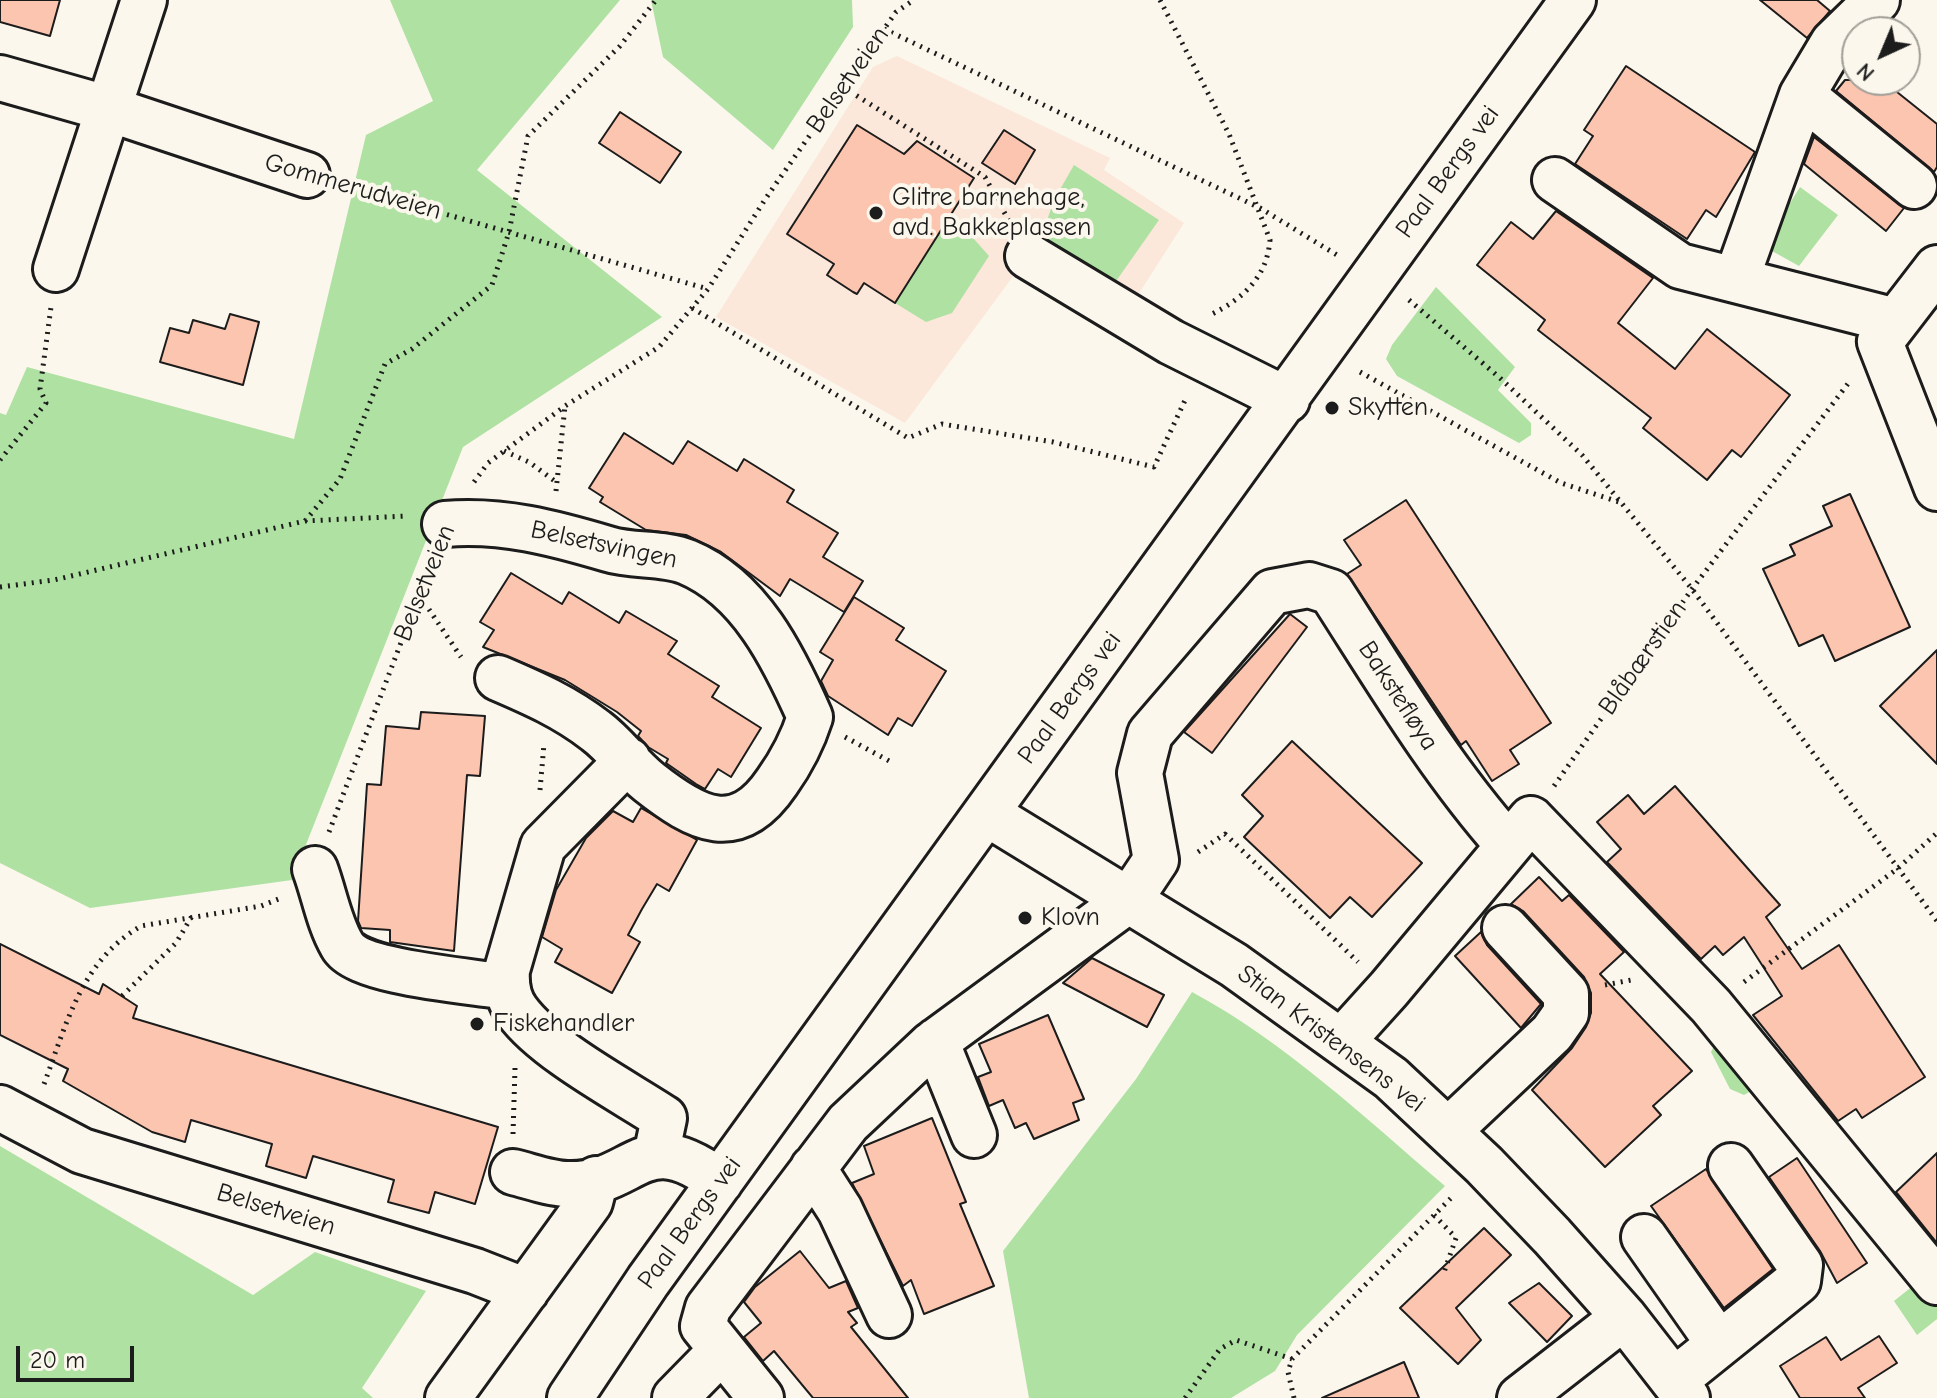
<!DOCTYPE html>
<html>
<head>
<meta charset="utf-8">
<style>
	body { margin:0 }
	#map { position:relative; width:1937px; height:1398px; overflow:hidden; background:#fbf7ec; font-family:"Comic Neue",sans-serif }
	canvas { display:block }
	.north { position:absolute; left:1841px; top:16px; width:80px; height:80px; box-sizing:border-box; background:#fbf7ec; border:2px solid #a29f99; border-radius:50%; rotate:224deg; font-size:22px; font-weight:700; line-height:32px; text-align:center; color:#1c1c1c }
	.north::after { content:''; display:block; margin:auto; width:28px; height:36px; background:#1c1c1c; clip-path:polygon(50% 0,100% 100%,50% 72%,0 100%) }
	.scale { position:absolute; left:16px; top:1346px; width:118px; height:36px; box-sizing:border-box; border:4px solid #1c1c1c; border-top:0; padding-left:10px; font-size:24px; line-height:28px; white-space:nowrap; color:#1c1c1c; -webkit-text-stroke:6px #fbf7ec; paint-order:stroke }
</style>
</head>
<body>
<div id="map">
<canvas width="1937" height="1398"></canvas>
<div class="north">N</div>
<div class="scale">20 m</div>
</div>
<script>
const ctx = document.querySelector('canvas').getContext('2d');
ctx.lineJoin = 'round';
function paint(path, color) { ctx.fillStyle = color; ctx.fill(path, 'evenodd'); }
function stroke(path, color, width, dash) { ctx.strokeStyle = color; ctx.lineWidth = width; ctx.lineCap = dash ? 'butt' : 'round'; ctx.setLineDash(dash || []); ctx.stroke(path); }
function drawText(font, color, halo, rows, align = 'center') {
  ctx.font = font + ' "Comic Neue",sans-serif'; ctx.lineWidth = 8; ctx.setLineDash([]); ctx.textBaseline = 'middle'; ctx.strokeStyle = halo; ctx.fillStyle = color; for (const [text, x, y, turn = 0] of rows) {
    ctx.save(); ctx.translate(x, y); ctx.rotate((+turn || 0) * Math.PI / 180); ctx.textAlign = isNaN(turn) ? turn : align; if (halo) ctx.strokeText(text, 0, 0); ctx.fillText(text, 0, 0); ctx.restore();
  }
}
paint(new Path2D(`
	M897 56 1110 158 1104 170 1184 223 1136 298 1028 256 905 423 716 317 873 67Z`), '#fbe8da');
paint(new Path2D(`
	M390 0H620L477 170 662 317 463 447 292 880 90 908 0 863V413L6 415 27 367 294 439 366 135 433 101Z
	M651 0H852L853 27 773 150 663 57Z
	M1074 165 1159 220 1114 284 1041 238 1054 200Z
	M1800 187 1838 215 1799 266 1763 246Z
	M943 227 958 236 966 230 989 256 952 313 926 322 895 303Z
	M1436 287 1515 367 1498 390 1531 423V435L1519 443 1397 376 1386 359 1392 345Z
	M1192 992C1285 1042 1364 1117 1445 1186L1297 1335 1275 1371 1231 1398H1029L1003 1251 1136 1079Z
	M1715 1044 1763 1084 1744 1095 1730 1089 1711 1052Z
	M0 1146 253 1295 315 1252 426 1291 362 1388 373 1398H0Z
	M1919 1281 1937 1302V1319L1917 1335 1894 1301Z`), '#afe1a2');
const building = new Path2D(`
	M0 0H60L50 36 0 22Z
	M1760 0H1817L1830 11 1807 38Z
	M1626 66 1755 152 1716 217 1706 210 1687 239 1575 164 1593 136 1584 130Z
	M1845 80H1882L1937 124V167L1934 172 1836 91Z
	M620 112 681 152 660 183 599 143Z
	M857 125 904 154 917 141 974 178 895 303 864 283 857 294 853 292 827 275 834 264 787 234Z
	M1004 130 1035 150 1015 184 982 163Z
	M1814 137 1904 208 1886 231 1804 164Z
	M1556 211 1653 278 1618 323 1675 369 1707 329 1790 395 1741 457 1732 450 1707 480 1643 428 1651 418 1538 330 1545 320 1477 265 1511 222 1533 239Z
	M230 314 259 322 243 385 160 362 170 328 189 333 193 320 225 329Z
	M624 433 673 464 688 441 737 471 744 459 794 490 787 502 838 533 823 557 863 581 844 612 790 579 780 596 721 552 686 535 646 530 600 502 603 497 589 488Z
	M1850 494 1910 627 1835 661 1823 635 1799 646 1763 569 1795 555 1790 545 1832 526 1823 506Z
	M1406 500 1551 723 1510 750 1519 764 1492 781 1466 741 1461 745 1347 574 1361 565 1344 540Z
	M511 573 562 604 569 592 619 623 626 611 677 641 668 654 719 686 712 697 761 728 731 777 718 769 705 789 696 784 666 763 668 759 648 747 638 736 641 731 617 712 565 680 483 647 494 630 480 622Z
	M854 597 904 628 896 640 946 671 912 726 898 718 888 735 828 696 821 681 833 660 820 652Z
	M1290 614 1307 627 1212 753 1184 732Z
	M1937 650V764L1880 706Z
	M421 712 485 716 480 776 467 775 454 951 390 942V930L361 928 358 921 367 784 381 785 386 726 419 729Z
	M1292 741 1422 863 1372 917 1350 897 1330 918 1244 837 1263 816 1242 795Z
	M1675 786 1780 905 1766 917 1802 969 1839 945 1925 1077 1862 1118 1856 1109 1838 1121 1753 1015 1782 996 1744 937 1723 955 1715 946 1701 959 1607 862 1621 849 1597 822 1628 795 1644 814Z
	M641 808 697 840 669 891 657 884 642 909 628 935 640 942 612 993 555 962 562 949 542 937 556 890 586 838 613 811 633 822Z
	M1539 877 1562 901 1569 895 1624 952 1600 974 1692 1071 1653 1106 1661 1115 1605 1167 1532 1090 1572 1048 1586 1027 1591 1013V993L1584 977 1523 911 1511 904Z
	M1481 932 1487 945 1541 1004 1521 1028 1455 956Z
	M0 944 99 994 103 984 137 1006 133 1018 498 1127 475 1204 435 1192 429 1213 388 1202 394 1180 313 1156 306 1178 266 1166 272 1144 191 1120 185 1142 152 1132 63 1081 68 1069 0 1035Z
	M1092 958 1164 995 1147 1027 1063 983Z
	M1048 1015 1084 1099 1073 1103 1079 1120 1034 1139 1026 1123 1015 1128 1003 1100 989 1106 978 1077 991 1072 979 1044Z
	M932 1118 966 1202 960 1204 994 1286 924 1314 911 1280 903 1286 852 1183 874 1174 864 1146Z
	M1937 1153V1243L1896 1192Z
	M1797 1158 1867 1263 1837 1283 1820 1251 1769 1177Z
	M1706 1169 1773 1269 1724 1308 1651 1206Z
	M1484 1228 1511 1255 1456 1308 1481 1340 1458 1364 1400 1308Z
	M800 1251 829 1288 846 1281 858 1308 848 1312 857 1323 851 1327 908 1398H813L774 1351 763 1361 744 1337 761 1323 744 1302 755 1287Z
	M1539 1283 1572 1316 1547 1342 1509 1303Z
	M1879 1336 1897 1363 1858 1388 1865 1398H1800L1780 1366 1826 1337 1841 1360Z
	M1404 1362 1419 1398H1322Z`);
paint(building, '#fcc5af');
stroke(building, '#1c1c1c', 2);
const minor = new Path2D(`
	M0 78 106 108 307 175
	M1802 95 1914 186
	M1555 180 1680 266 1896 321
	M1028 256 1171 342 1287 400
	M1937 268 1880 342 1937 488
	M56 269 144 0
	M1736 280 1802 95 1833 43 1877 0
	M445 524C502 519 554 533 608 549 633 557 663 552 687 562 750 588 784 658 810 717 802 742 792 761 777 782 737 841 697 820 649 782 630 767 615 745 596 731 565 707 533 693 498 678
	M628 760 543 846 507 970C506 984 508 999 517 1011 545 1050 623 1091 664 1118L656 1156
	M986 813 1234 965 1391 1078 1484 1165 1552 1236 1624 1317 1687 1398
	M315 869C324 893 329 923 342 945 357 973 472 981 506 987
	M936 1041 974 1135
	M1342 1041 1389 989 1531 819 1711 1006 1937 1282
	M0 1108 82 1151 475 1271 526 1291
	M1448 1131 1552 1033 1566 1013V994L1505 928
	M813 1168 840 1210 889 1315
	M513 1172C530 1176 550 1184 568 1184 637 1186 641 1122 720 1182
	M1644 1237 1719 1344
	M1675 1380 1798 1281 1800 1265 1731 1166
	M448 1398 590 1202 596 1179
	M570 1398 648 1281 1573 0
	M675 1398 721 1351
	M761 1398 703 1326 708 1308 848 1123 931 1045 1130 899 1156 860 1140 773 1150 734 1272 592 1309 585 1331 592C1387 679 1439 767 1508 845
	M1520 1398 1624 1317`);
stroke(minor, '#1c1c1c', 50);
stroke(new Path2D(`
	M1160 0 1229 134 1270 240C1267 277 1243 299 1210 315
	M884 29 1260 208 1337 255
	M843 87 985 177 1009 221
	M347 186 708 289
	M1409 300 1500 378 1582 455 1692 589 1937 921
	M692 308 908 438 942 424 1053 442 1154 467 1187 396
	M1360 372 1561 483 1619 502
	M504 451 529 462 556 482
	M0 460 46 403 40 389 51 307
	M474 482 488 463 565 406 659 347 708 289 766 198 884 29 896 12 914 0
	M556 491 565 406
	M305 521 340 479 385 364 412 349 492 285 509 232 528 136 620 46 656 0
	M0 587 54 580 305 521 407 516
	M420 596 461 657
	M845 737 891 762
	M1554 786 1692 589 1850 381
	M540 790 544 744
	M329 832 432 561
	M1198 852 1225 834 1358 962
	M1744 982 1897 869 1937 833
	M1605 985 1631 980
	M122 996 176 943 192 916
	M44 1084C67 1023 81 961 141 926L261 906 281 898
	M513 1134 515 1068
	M1434 1215 1456 1238 1443 1275
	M1185 1398 1220 1349 1236 1340 1292 1359
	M1294 1398 1288 1372 1292 1359 1454 1195`), '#1c1c1c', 5, [2, 6]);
stroke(minor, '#fbf7ec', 44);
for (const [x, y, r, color] of [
	[876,213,8,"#1c1c1c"],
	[1332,408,8,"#1c1c1c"],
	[1025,918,8,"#1c1c1c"],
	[477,1024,8,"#1c1c1c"]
]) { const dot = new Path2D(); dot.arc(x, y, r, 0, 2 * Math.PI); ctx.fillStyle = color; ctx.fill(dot); stroke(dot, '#fbf7ec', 3); }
drawText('26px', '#1c1c1c', '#fbf7ec', [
	["Belsetveien",848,80,-55],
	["Paal Bergs vei",1448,172,-54],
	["Gommerudveien",353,187,16],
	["Belsetsvingen",604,545,12],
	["Belsetveien",425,583,-68],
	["Blåbærstien",1643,658,-55],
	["Bakstefløya",1398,696,57],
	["Paal Bergs vei",1070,698,-54],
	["Stian Kristensens vei",1331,1039,37],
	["Belsetveien",276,1210,17],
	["Paal Bergs vei",690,1223,-54]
]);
drawText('26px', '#1c1c1c', '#fbf7ec', [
	["Glitre barnehage,",892,198],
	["avd. Bakkeplassen",892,228],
	["Skytten",1348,408],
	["Klovn",1041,918],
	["Fiskehandler",493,1024]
], 'left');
</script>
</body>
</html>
